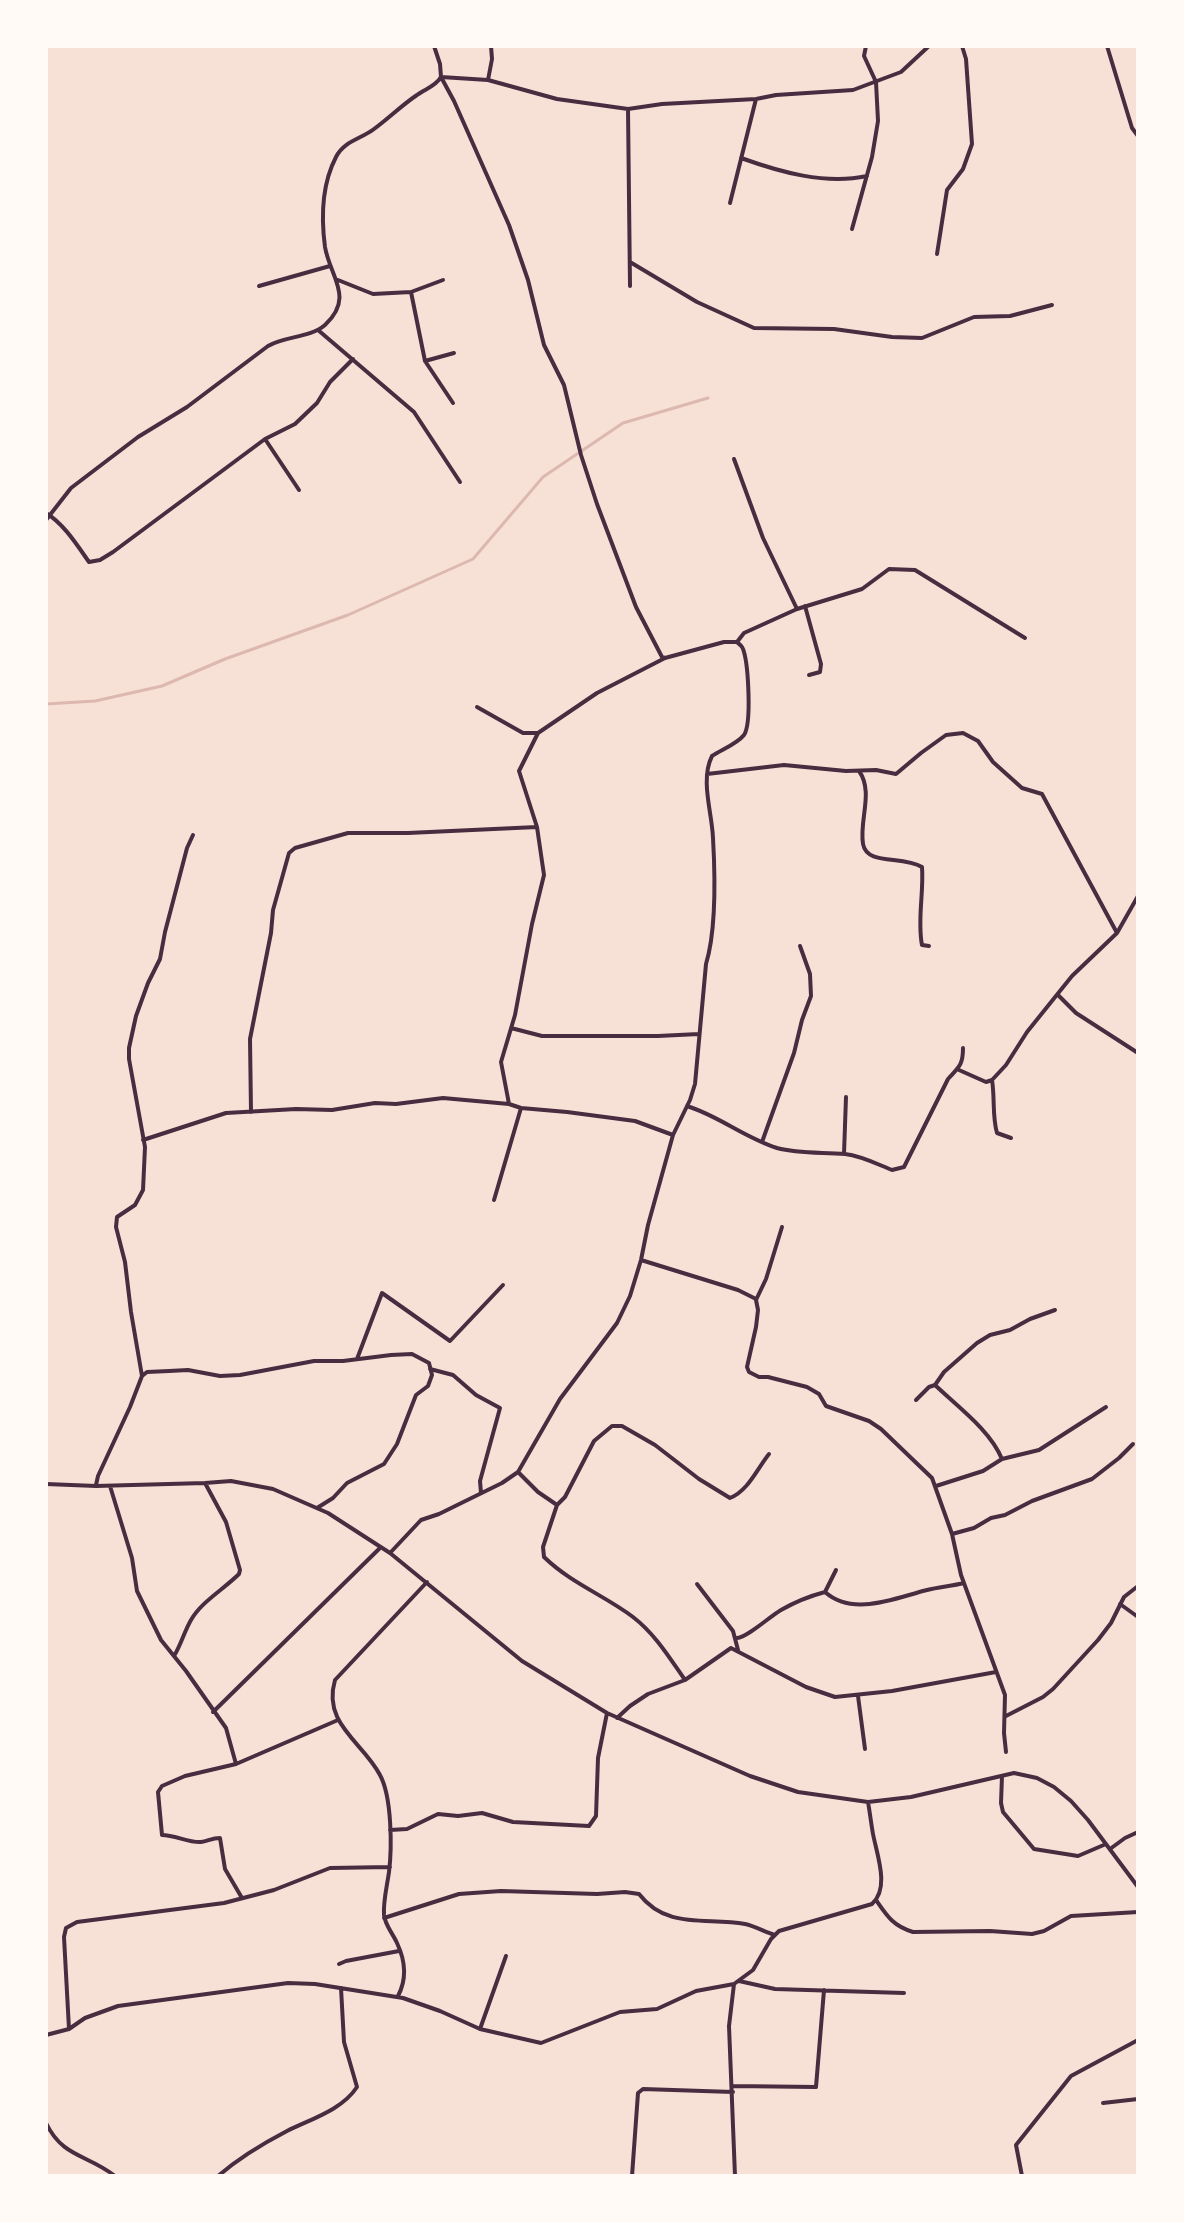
<!DOCTYPE html>
<html>
<head>
<meta charset="utf-8">
<style>
	body { margin:0 }
	#map { position:relative; width:1184px; height:2222px; overflow:hidden; background:#f7e1d7; font-family:Barlow,sans-serif }
	canvas { display:block }
	.frame { position:absolute; inset:0; border:48px solid #fffaf5; pointer-events:none }
</style>
</head>
<body>
<div id="map">
<canvas width="1184" height="2222"></canvas>
<div class="frame"></div>
</div>
<script>
const ctx = document.querySelector('canvas').getContext('2d');
ctx.lineJoin = 'round';
function stroke(path, color, width, dash) { ctx.strokeStyle = color; ctx.lineWidth = width; ctx.lineCap = dash ? 'butt' : 'round'; ctx.setLineDash(dash || []); ctx.stroke(path); }
stroke(new Path2D(`
	M46 704 95 701 162 686 225 659 348 615 473 559 543 477 623 423 708 398`), '#dcb8b0', 3);
stroke(new Path2D(`
	M434 46 440 64 441 77 454 101 509 225 528 280 544 345 564 385 581 455 597 504 636 607 662 657 665 658
	M1107 46 1132 128 1138 136
	M488 80 492 59 491 46
	M628 109 630 286
	M741 158C780 172 825 185 867 176
	M730 203 756 99
	M852 229 872 157 878 121 876 82 864 56 866 46
	M937 254 947 190 963 169 972 144 966 59 962 46
	M630 262 697 302 754 328 834 329 892 337 922 338 974 317 1010 316 1052 305
	M338 280 373 294 411 292 443 280
	M259 286 330 266
	M411 292 425 361 453 403
	M318 330 414 412 460 482
	M425 361 454 353
	M265 439 295 424 317 403 330 382 353 359
	M734 459 763 538 797 609
	M46 513C64 524 77 545 89 562L100 560 113 552 265 439 299 490
	M46 520 71 488 138 437 187 407 268 346C285 336 310 338 325 325 355 297 330 277 325 247 321 217 322 184 336 157 344 141 361 139 374 129 389 118 402 105 417 95 425 89 436 86 441 77L488 80 557 99 628 109 662 104 756 99 776 95 853 90 901 72 929 46
	M805 606 821 664 820 672 809 675
	M737 642 744 633 797 609 862 589 889 569 915 570 1025 638
	M477 707 523 733H538L597 693 665 658 724 642H737
	M859 771C874 792 859 820 863 844 867 866 902 855 922 867 924 893 917 920 922 945L929 946
	M707 774 784 765 846 771 876 770 896 774 921 753 946 735 963 733 978 741 993 762 1022 788 1042 794 1117 933
	M1058 995 1076 1013 1138 1053
	M511 1028 542 1036H658L699 1034
	M959 1070 986 1082 992 1080 1006 1065 1027 1032 1072 976 1117 933 1138 896
	M992 1080C995 1098 992 1116 997 1133L1011 1138
	M509 1104 501 1062 515 1015 532 924 544 875 537 827 519 771 538 733
	M687 1106C719 1116 745 1138 777 1148 799 1154 822 1152 845 1154 862 1156 877 1164 892 1170L904 1167 948 1079C959 1067 963 1065 963 1048
	M251 1112 250 1039 271 933 273 910 289 853 295 848 348 833H408L537 827
	M143 1140 226 1113 296 1109 332 1110 375 1103 396 1104 443 1098 509 1104 521 1108 567 1112 635 1121 673 1135
	M762 1142 794 1053 802 1020 811 996 810 974 800 946
	M844 1154 846 1097
	M494 1200 521 1108
	M782 1227 766 1279 756 1300 758 1310 756 1327 747 1367 749 1372 759 1377H768L807 1387 819 1394 826 1406 869 1421 881 1429 932 1478 952 1534 961 1575 1005 1695 1004 1733 1006 1752
	M641 1260 738 1290 756 1299
	M357 1359 382 1293 450 1341 503 1285
	M430 1369 453 1375 476 1395 500 1408 480 1481 481 1493
	M142 1376 147 1372 169 1371 188 1370 220 1376 240 1375 314 1361H343L391 1355 412 1354 429 1363 432 1375 428 1386 416 1395 397 1444 384 1464 347 1483 333 1498 317 1508
	M916 1400 929 1387 935 1385
	M1002 1459 1039 1450 1106 1407
	M518 1472 538 1492 557 1505 565 1497 594 1441 612 1426H622L655 1445 699 1479 730 1498C748 1491 757 1469 769 1454
	M46 1484 96 1486 205 1483 231 1481 273 1489 328 1513 390 1553 522 1661 607 1713 750 1776 798 1792 868 1802 911 1797 1014 1773 1037 1778 1054 1787 1071 1801 1088 1820 1138 1887
	M96 1485 98 1476 130 1407 142 1376 131 1312 125 1262 116 1227 117 1217 135 1205 143 1190 145 1147 129 1059V1048L136 1016 148 983 160 959 165 932 187 848 193 835
	M110 1486 132 1558 137 1591 161 1640 186 1671 226 1728 236 1764
	M936 1486 983 1471 1002 1459C990 1430 958 1407 935 1385L944 1372 977 1343 990 1335 1010 1330 1030 1319 1055 1310
	M557 1505 543 1547 544 1557C572 1584 604 1595 633 1617 655 1634 669 1657 685 1680
	M952 1534 974 1528 991 1518 1005 1515 1032 1501 1092 1479 1119 1458 1133 1444
	M390 1553 421 1520 439 1514 502 1483 518 1472 560 1399 617 1323 630 1296 641 1260 648 1225 673 1135 690 1100 695 1084 706 964C716 931 715 873 713 838 712 812 700 780 712 756 721 750 737 744 744 735 752 723 748 666 744 652 742 645 742 647 737 642
	M697 1584 733 1631 738 1650
	M825 1592C853 1617 895 1598 927 1590 939 1587 952 1586 964 1583
	M1120 1604 1138 1617
	M737 1638C748 1637 769 1617 781 1610 795 1602 810 1596 825 1592L836 1570
	M174 1656C181 1645 184 1632 191 1620 201 1602 224 1589 239 1574L240 1570 226 1522 205 1483
	M858 1696 865 1749
	M213 1712 381 1547
	M1006 1716 1043 1697 1053 1689 1098 1640 1111 1623 1124 1597 1138 1586
	M617 1718 630 1706 648 1694 685 1680 731 1648 806 1687 835 1697 892 1691 996 1672
	M1002 1776 1001 1803 1003 1812 1034 1849 1078 1856 1106 1844
	M390 1830 407 1829 438 1814 458 1816 482 1813 513 1822 589 1826 596 1816 598 1758 607 1713
	M1110 1849 1125 1838 1138 1832
	M242 1898 225 1869 220 1838C212 1838 208 1841 201 1842 189 1843 175 1835 162 1835L158 1792 162 1786 185 1776 236 1764 338 1720
	M876 1900C887 1916 893 1926 913 1932L990 1931 1032 1934 1044 1931 1071 1916 1138 1912
	M384 1918 459 1894 501 1891 597 1894 625 1892 639 1894C667 1930 706 1917 745 1924 755 1926 765 1932 775 1935
	M339 1964 346 1961 399 1951
	M739 1981 775 1989 904 1993
	M734 1984 729 2026 735 2176
	M398 1996C407 1979 405 1960 397 1943 393 1934 385 1925 384 1915 383 1902 387 1886 389 1872 392 1848 392 1797 380 1775 363 1742 322 1724 335 1680L427 1582
	M69 2029 64 1937 66 1928 77 1922 224 1903 274 1890 330 1868 390 1867
	M480 2029 506 1956
	M46 2035 69 2029 85 2018 118 2006 288 1983 315 1984 403 1998 440 2011 480 2029 541 2043 620 2012 657 2009 696 1991 734 1984 753 1970 771 1939 779 1931 872 1904C890 1888 877 1855 873 1834 871 1823 870 1813 868 1802
	M732 2086 816 2087 824 1990
	M1103 2103 1138 2099
	M46 2123C63 2158 87 2154 115 2176
	M218 2176C239 2158 262 2144 287 2131 311 2119 342 2110 357 2087L344 2042 341 1988
	M632 2176 638 2093 643 2089 733 2092
	M1022 2176 1016 2145 1071 2076 1138 2040`), '#4a2c40', 4);
</script>
</body>
</html>
